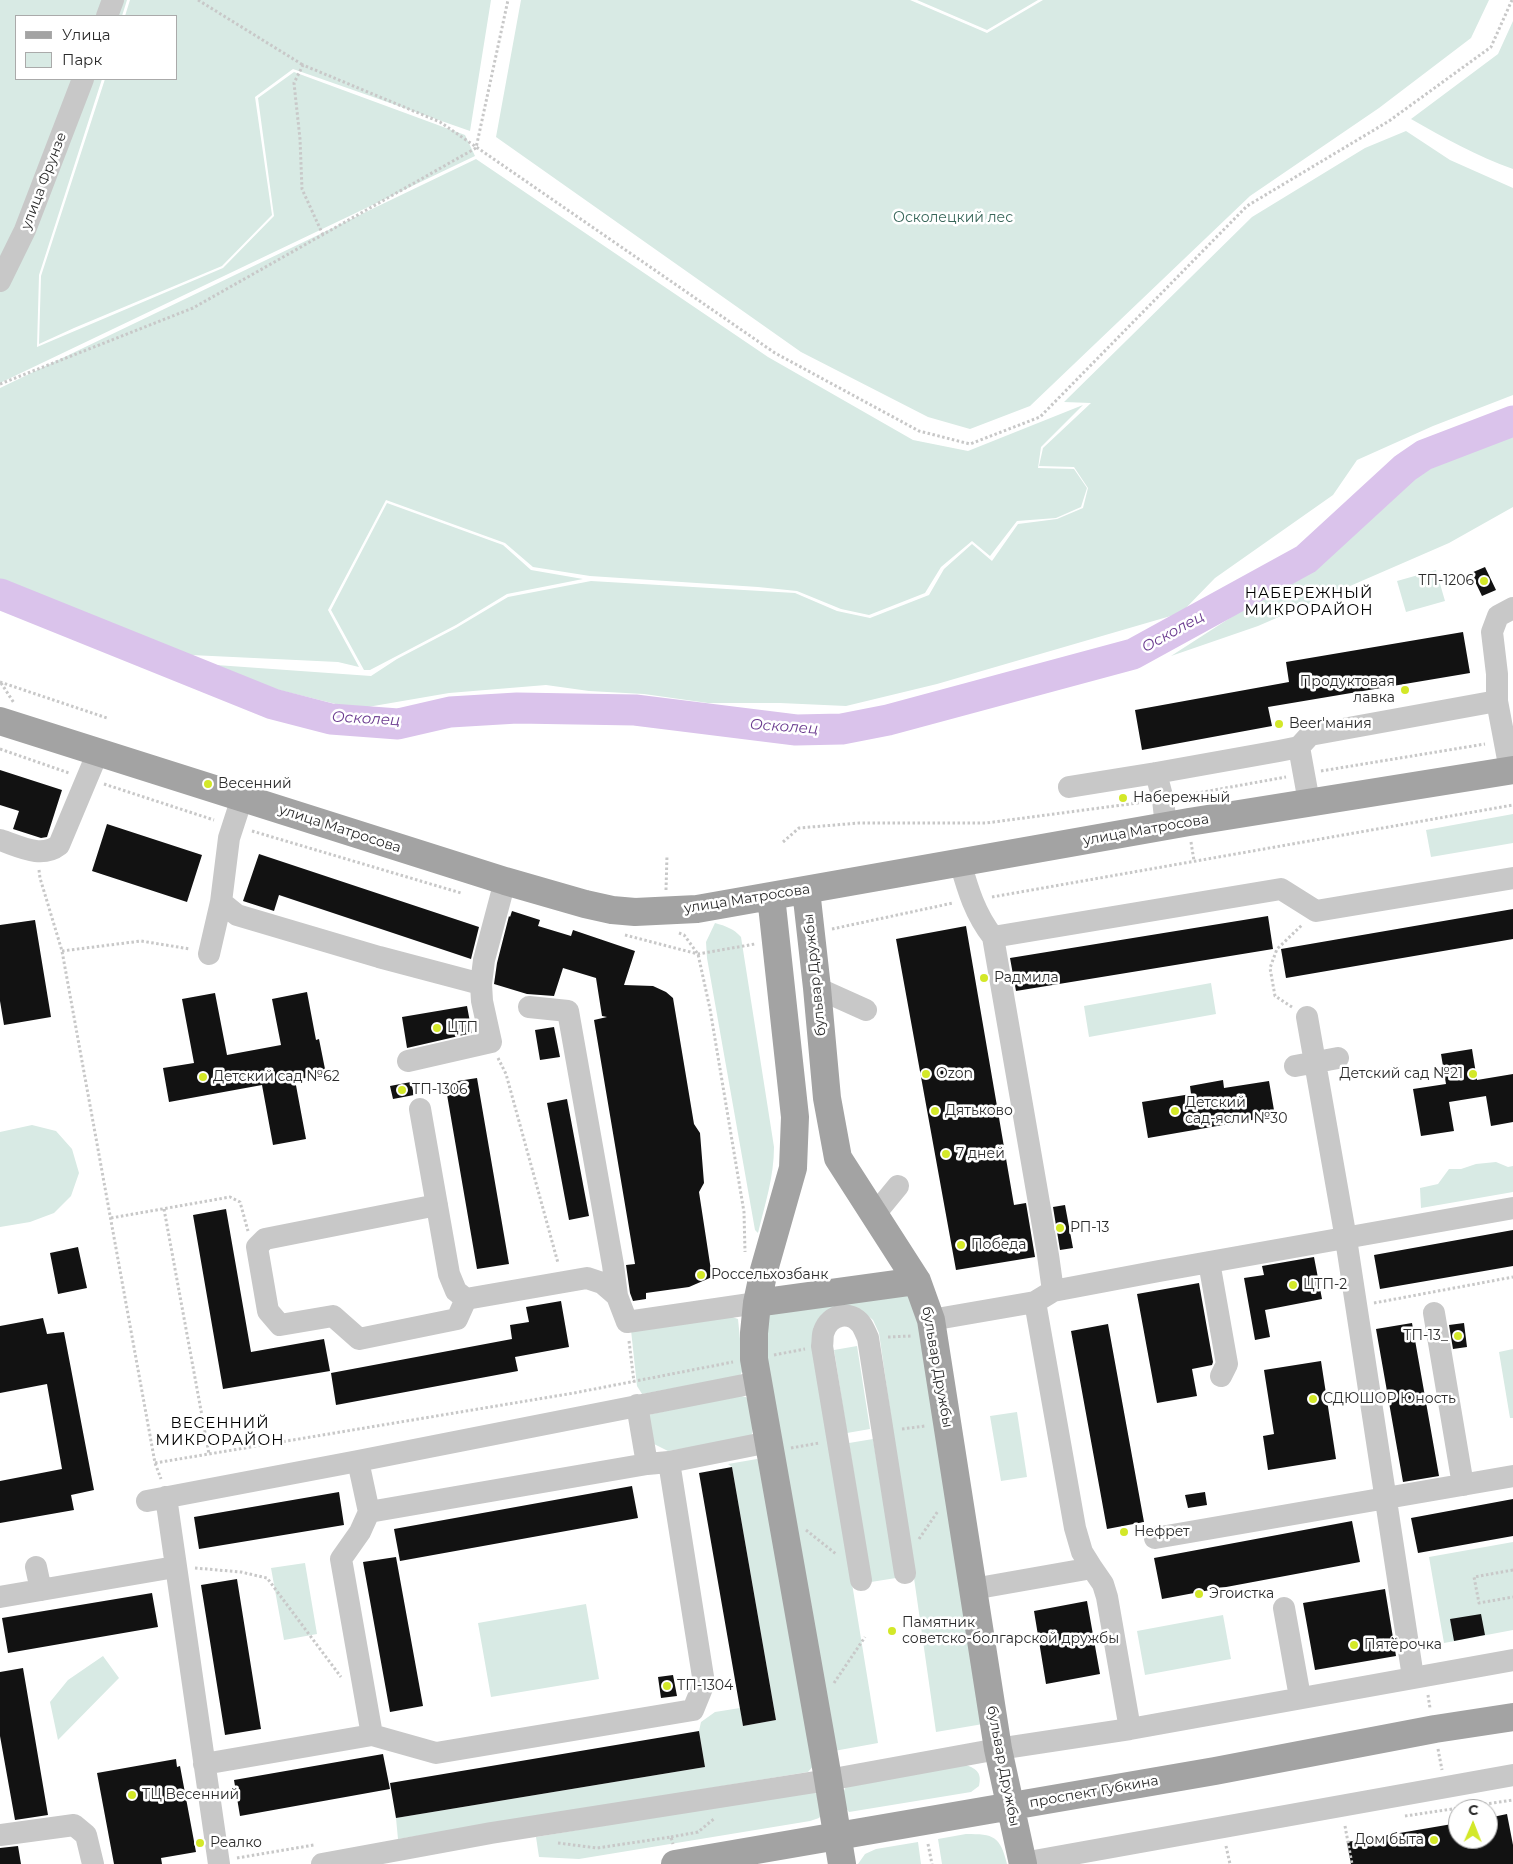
<!DOCTYPE html>
<html>
<head>
<meta charset="utf-8">
<style>
	body { margin:0 }
	#map { position:relative; width:1513px; height:1864px; overflow:hidden; background:#fff; font-family:Montserrat,sans-serif }
	canvas { display:block }
	.legend { position:absolute; left:15px; top:15px; width:162px; height:65px; box-sizing:border-box; background:#fff; border:1px solid #aaa; margin:0; padding:6px 9px; list-style:none; font-size:15px; color:#2b2b2b }
	.legend li { display:flex; align-items:center; gap:10px; height:25px }
	.legend b { width:25px; border:1px solid #aaa }
	.north { position:absolute; left:1448px; top:1799px; width:50px; height:50px; box-sizing:border-box; background:#fff; border:1px solid #aaa; border-radius:50%; rotate:1deg; font-size:14px; font-weight:700; line-height:20px; text-align:center; color:#2b2b2b }
	.north::after { content:''; display:block; margin:auto; width:18px; height:22px; background:#d3e828; clip-path:polygon(50% 0,100% 100%,50% 72%,0 100%) }
</style>
</head>
<body>
<div id="map">
<canvas width="1513" height="1864"></canvas>
<ul class="legend">
<li><b style="height:6px;background:#a3a3a3"></b>Улица</li>
<li><b style="height:14px;background:#d8eae4"></b>Парк</li>
</ul>
<div class="north">С</div>
</div>
<script>
const ctx = document.querySelector('canvas').getContext('2d');
ctx.lineJoin = 'round';
function paint(path, color) { ctx.fillStyle = color; ctx.fill(path, 'evenodd'); }
function stroke(path, color, width, dash) { ctx.strokeStyle = color; ctx.lineWidth = width; ctx.lineCap = dash ? 'butt' : 'round'; ctx.setLineDash(dash || []); ctx.stroke(path); }
function drawText(font, color, halo, rows, align = 'center') {
  ctx.font = font + ' Montserrat,sans-serif'; ctx.lineWidth = 5; ctx.setLineDash([]); ctx.textBaseline = 'middle'; ctx.strokeStyle = halo; ctx.fillStyle = color; for (const [text, x, y, turn = 0] of rows) {
    ctx.save(); ctx.translate(x, y); ctx.rotate((+turn || 0) * Math.PI / 180); ctx.textAlign = isNaN(turn) ? turn : align; if (halo) ctx.strokeText(text, 0, 0); ctx.fillText(text, 0, 0); ctx.restore();
  }
}
paint(new Path2D(`
	M0 0H127L122 16H16V79H102L39 275 37 347 223 268 274 216 258 98 294 72 465 135 475 156 0 383Z
	M130 0H491L470 131 293 69 255 97 272 215 222 266 74 328 39 344 41 276 105 79H176V16H125Z
	M521 0H910L987 33 1043 0H1489L1471 38 1379 108 1250 196 1030 406 970 429 928 417 801 352 496 137Z
	M917 0H1038L987 30Z
	M1513 21V169C1477 156 1444 138 1411 119L1498 54Z
	M1406 131 1450 160 1513 188V395L1433 426 1357 460 1333 495 1215 578 1181 613 937 684 846 706 780 703H708L644 694 589 691 546 685 449 693 356 709 279 690 202 664 371 676 397 659 456 628 508 597 591 581 795 593 837 611 870 618 929 595 944 569 972 544 992 561 1018 524 1057 519 1083 508 1088 488 1074 467 1039 466 1043 448 1091 403 1064 402 1252 217 1365 148Z
	M476 159 768 357 913 440 968 451 1083 405 1041 447 1038 468 1074 469 1087 488 1081 507 1056 518 1017 521 990 556 972 541 941 567 925 593 869 615 841 609 797 591 758 587 590 576 533 567 505 543 386 500 328 610 359 667 338 662 191 655 0 581V388Z
	M1513 435V507L1449 543 1258 626 1171 656 1337 549 1393 495 1442 460Z
	M387 503 503 545 531 570 583 579 507 594 456 625 370 670H364L331 610Z
	M1436 570 1445 601 1406 612 1397 581Z
	M1513 814V843L1431 857 1426 830Z
	M715 923C726 926 734 929 741 937L774 1147C774 1177 765 1204 758 1233L755 1230 707 958 706 942Z
	M1211 983 1216 1014 1089 1037 1084 1006Z
	M32 1125 56 1131 72 1149 79 1173 71 1196 54 1213 30 1222 0 1227V1132Z
	M1496 1162 1508 1167 1513 1166V1192L1421 1208 1420 1188 1438 1184 1449 1169H1461L1476 1164Z
	M906 1290 919 1326 983 1724 936 1732 879 1333 873 1320 860 1309 840 1308 813 1344 878 1743 834 1751 765 1351 768 1309Z
	M729 1316 738 1319 743 1369 740 1376 642 1394 637 1386 631 1330Z
	M857 1346 870 1429 847 1433 834 1350Z
	M1513 1349V1418H1510L1499 1352Z
	M736 1395 746 1397C755 1407 755 1425 751 1437L668 1451 654 1444 648 1415Z
	M1017 1412 1027 1477 1001 1481 990 1416Z
	M873 1439 896 1578 871 1582 849 1443Z
	M757 1459 761 1462 815 1764 808 1772 398 1839 396 1818 705 1767 699 1731 701 1722 715 1712 740 1708 743 1726 776 1720 732 1467 728 1464Z
	M1513 1542V1630L1444 1643 1429 1557Z
	M305 1563 317 1634 284 1640 271 1568Z
	M586 1604 599 1679 491 1697 478 1623Z
	M1223 1615 1231 1659 1145 1675 1137 1631Z
	M103 1656 119 1678 58 1740 50 1702 68 1680Z
	M966 1765C977 1769 982 1773 979 1786L971 1792 849 1812C841 1802 840 1796 847 1785Z
	M812 1791 817 1794 822 1814 819 1818 810 1821 579 1859 539 1857 536 1837Z
	M966 1834C994 1834 1000 1836 1007 1864H942L938 1839Z
	M918 1842 921 1864H858L865 1854 876 1849Z`), '#d8eae4');
stroke(new Path2D(`
	M0 594 273 704 331 719 398 724 450 712 517 708 635 710 796 730 842 729 888 720 1133 654 1306 559 1405 468 1424 455 1513 421`), '#dac3eb', 31);
paint(new Path2D(`
	M1485 567 1496 590 1482 596 1471 573Z
	M1463 632 1470 673 1268 707 1272 726 1142 750 1135 710 1289 682 1286 662Z
	M0 770 62 790 47 837 41 838 13 829 19 811 0 805Z
	M107 824 202 855 187 902 92 871Z
	M259 854 479 927 471 959 279 895 274 911 243 901Z
	M1513 909V939L1286 978 1281 949Z
	M512 911 540 920 538 926 571 936 573 930 635 951 624 985 653 986 666 992 673 998 694 1124 700 1133 704 1183 699 1192 712 1277 689 1287 646 1293V1299L633 1301 630 1293 626 1265 635 1264 594 1020 607 1017 602 1016 596 978 563 968 554 996 527 994 494 984 497 963 509 916 510 917Z
	M1268 916 1273 949 1016 991 1010 958Z
	M35 920 51 1017 4 1025 0 1001V925Z
	M966 926 1014 1205 1026 1203 1035 1257 956 1270 896 939Z
	M307 992 316 1040 319 1039 326 1074 295 1080 306 1139 273 1145 262 1085 169 1102 163 1068 194 1063 182 999 215 993 227 1055 281 1045 272 999Z
	M467 1006 472 1033 407 1048 402 1017Z
	M554 1027 560 1057 540 1060 535 1030Z
	M1472 1049 1477 1080 1513 1074V1122L1491 1126 1486 1096 1449 1102 1454 1131 1421 1136 1413 1089 1446 1084 1441 1054Z
	M477 1078 509 1264 477 1269 445 1083Z
	M1223 1080 1224 1088 1269 1081 1275 1116 1148 1138 1142 1102 1191 1094 1190 1086Z
	M411 1082 414 1095 393 1099 390 1086Z
	M567 1099 589 1216 569 1220 547 1103Z
	M1065 1205 1073 1248 1060 1250 1053 1207Z
	M226 1209 251 1352 324 1339 330 1371 223 1389 193 1215Z
	M1513 1230V1266L1380 1289 1374 1255Z
	M78 1247 87 1288 58 1294 50 1253Z
	M1314 1257 1322 1299 1265 1310 1270 1337 1255 1340 1244 1278 1264 1275 1262 1266Z
	M1199 1283 1213 1362 1212 1365 1192 1369 1197 1396 1157 1403 1137 1294Z
	M561 1301 569 1347 515 1357 518 1371 336 1405 331 1373 512 1339 510 1325 529 1322 526 1307Z
	M43 1318 47 1334 64 1332 94 1490 71 1495 74 1510 0 1523V1481L62 1469 47 1384 0 1393V1326Z
	M1412 1323 1439 1476 1403 1482 1376 1329Z
	M1464 1323 1467 1347 1453 1349 1449 1325Z
	M1108 1324 1144 1522 1107 1529 1071 1331Z
	M1321 1361 1336 1459 1268 1470 1263 1436 1274 1434 1264 1370Z
	M732 1467 776 1720 743 1726 699 1473Z
	M632 1486 638 1518 400 1561 394 1529Z
	M339 1492 344 1525 199 1549 194 1517Z
	M1205 1492 1207 1505 1188 1508 1185 1495Z
	M1513 1499V1536L1418 1553 1411 1518Z
	M1352 1521 1360 1562 1162 1599 1154 1558Z
	M396 1557 423 1706 390 1712 363 1562Z
	M237 1579 261 1729 225 1735 201 1585Z
	M1385 1589 1396 1656 1315 1670 1303 1603Z
	M152 1593 158 1627 8 1653 2 1618Z
	M1087 1601 1100 1674 1046 1684 1034 1611Z
	M1481 1614 1485 1635 1454 1641 1450 1619Z
	M23 1668 48 1815 15 1820 0 1736V1672Z
	M673 1675 677 1696 661 1698 658 1677Z
	M699 1731 705 1767 396 1818 390 1783Z
	M383 1754 390 1789 240 1816 234 1780Z
	M176 1759 177 1767 180 1766 196 1852 161 1858 162 1864H114L97 1773Z
	M1507 1814 1513 1845V1864H1351L1347 1842 1458 1823V1839H1488V1818Z
	M18 1846 21 1864H0V1848Z`), '#121212');
stroke(new Path2D(`
	M198 0 303 65
	M323 235 302 189 300 139 294 83 303 65 440 122 775 353 919 431 970 444 1040 417 1247 206 1389 121 1491 47 1512 0
	M0 384 193 308 476 148 508 0
	M0 682 107 718
	M1 683 14 703
	M0 749 69 773
	M1321 771 1485 744
	M104 784 214 820
	M1181 796 1286 777
	M252 831 461 893
	M783 842 799 828 859 823H986L1145 802
	M1191 842 1194 861
	M39 870 40 878 62 951 155 1463 161 1479
	M666 890 667 855
	M992 897 1513 805
	M832 929 953 903
	M679 933 684 935 698 954 710 1009 744 1212 745 1252
	M625 935 698 954 755 944
	M62 951 141 941 190 949
	M1292 1007 1275 996 1270 968 1277 949 1302 925
	M498 1058 506 1074 558 1263
	M164 1209 209 1454
	M111 1218 230 1197 240 1202 248 1231
	M1374 1303 1513 1277
	M888 1337 911 1336
	M629 1341 634 1382
	M774 1355 805 1349
	M902 1429 925 1426
	M791 1448 819 1443
	M155 1463 574 1393 733 1362
	M806 1530 836 1554
	M919 1539 938 1511
	M195 1568 241 1572 267 1578 341 1677
	M1513 1570 1474 1577 1479 1603 1513 1597
	M834 1683 865 1637
	M1428 1695 1430 1708
	M1438 1749 1442 1770
	M1405 1816 1513 1800
	M1345 1826 1352 1864
	M671 1837 698 1832 715 1818
	M558 1843 597 1848 671 1837 673 1844
	M928 1844 932 1864
	M1226 1846 1230 1864
	M237 1858 314 1845`), '#c8c8c8', 3, [2.5, 2.5]);
stroke(new Path2D(`
	M107 16 113 0
	M0 281 25 230 83 79
	M1299 747 1309 802
	M1510 770 1497 701V674L1492 632 1498 616 1513 608
	M1156 773 1163 800 1166 826
	M1069 787 1156 773 1279 751 1299 747 1310 735 1497 701
	M242 798 229 838 221 902 237 915 379 957 481 984 482 1001 491 1042 408 1061
	M0 840C19 846 41 859 59 845L98 752
	M960 862C968 890 975 914 993 937
	M209 954 221 902
	M481 984 484 960 505 881
	M817 988 866 1010
	M529 1007 568 1011 613 1265 617 1296 627 1322 757 1303
	M1307 1017 1346 1239 1413 1677
	M1295 1066 1338 1058
	M420 1109 449 1274 456 1291 466 1299 587 1278 602 1283 617 1296
	M437 1205 265 1239 257 1247 268 1311 280 1325 333 1316 359 1339 457 1319 466 1299
	M875 1214 898 1186
	M1209 1262 1227 1364 1221 1376
	M1053 1291 1048 1255 993 937 1281 889 1316 911 1513 878
	M1035 1302 1075 1528 1082 1552 1092 1568
	M1434 1313 1463 1485
	M931 1320 1035 1302 1053 1291 1159 1271 1513 1208
	M637 1405 647 1464
	M669 1462 769 1442
	M166 1497 219 1864
	M147 1501 358 1461 759 1382
	M369 1512 647 1464 669 1462 704 1683 693 1710 436 1753 372 1735
	M1155 1538 1513 1476
	M36 1567 41 1590
	M861 1580 822 1346C823 1341 822 1335 824 1331 830 1314 850 1310 861 1324 864 1328 866 1334 868 1338L905 1573
	M973 1589 1092 1568 1103 1584 1107 1597 1130 1729
	M0 1597 175 1567
	M1284 1608 1300 1697
	M204 1764 372 1735 341 1559 360 1532 369 1512 358 1461
	M0 1835 74 1825 86 1835 93 1864
	M1023 1863 1513 1775
	M322 1864 491 1833 828 1780 998 1749 1130 1729 1513 1660`), '#c8c8c8', 22);
stroke(new Path2D(`
	M0 721 505 881 585 904 612 910 635 912 697 909 1189 822 1513 770
	M806 890 817 988 827 1098 838 1158 917 1281 931 1320 998 1749 1023 1864
	M771 896 795 1117 793 1168 764 1270 757 1303 754 1333V1359L825 1761 842 1864
	M757 1303 917 1281
	M675 1864 1215 1771 1435 1729 1513 1717`), '#a3a3a3', 28);
for (const [x, y, r, color] of [
	[1484,581,5,"#d3e828"],
	[1405,690,5,"#d3e828"],
	[1279,724,5,"#d3e828"],
	[208,784,5,"#d3e828"],
	[1123,798,5,"#d3e828"],
	[984,978,5,"#d3e828"],
	[437,1028,5,"#d3e828"],
	[926,1074,5,"#d3e828"],
	[1473,1074,5,"#d3e828"],
	[203,1077,5,"#d3e828"],
	[402,1090,5,"#d3e828"],
	[935,1111,5,"#d3e828"],
	[1175,1111,5,"#d3e828"],
	[946,1154,5,"#d3e828"],
	[1060,1228,5,"#d3e828"],
	[961,1245,5,"#d3e828"],
	[701,1275,5,"#d3e828"],
	[1293,1285,5,"#d3e828"],
	[1458,1336,5,"#d3e828"],
	[1313,1399,5,"#d3e828"],
	[1124,1532,5,"#d3e828"],
	[1199,1594,5,"#d3e828"],
	[892,1631,5,"#d3e828"],
	[1354,1645,5,"#d3e828"],
	[667,1686,5,"#d3e828"],
	[132,1795,5,"#d3e828"],
	[1434,1840,5,"#d3e828"],
	[200,1843,5,"#d3e828"]
]) { const dot = new Path2D(); dot.arc(x, y, r, 0, 2 * Math.PI); ctx.fillStyle = color; ctx.fill(dot); stroke(dot, '#fff', 2); }
drawText('14px', '#2b2b2b', '#fff', [
	["улица Фрунзе",44,181,-69],
	["улица Матросова",340,829,18],
	["улица Матросова",1146,830,-10],
	["улица Матросова",747,899,-9],
	["бульвар Дружбы",815,975,-96],
	["бульвар Дружбы",937,1367,80],
	["бульвар Дружбы",1003,1766,79],
	["проспект Губкина",1094,1792,-10]
]);
drawText('14px', '#39675a', '#fff', [
	["Осколецкий лес",953,218]
]);
drawText('14px', '#2b2b2b', '#fff', [
	["ТП-1206",1474,581,"right"],
	["Продуктовая",1395,682,"right"],
	["лавка",1395,698,"right"],
	["Beer'мания",1289,724],
	["Весенний",218,784],
	["Набережный",1133,798],
	["Радмила",994,978],
	["ЦТП",447,1028],
	["Ozon",936,1074],
	["Детский сад №21",1463,1074,"right"],
	["Детский сад №62",213,1077],
	["ТП-1306",412,1090],
	["Детский",1185,1103],
	["сад-ясли №30",1185,1119],
	["Дятьково",945,1111],
	["7 дней",956,1154],
	["РП-13",1070,1228],
	["Победа",971,1245],
	["Россельхозбанк",711,1275],
	["ЦТП-2",1303,1285],
	["ТП-13_",1448,1336,"right"],
	["СДЮШОР Юность",1323,1399],
	["Нефрет",1134,1532],
	["Эгоистка",1209,1594],
	["Памятник",902,1623],
	["советско-болгарской дружбы",902,1639],
	["Пятёрочка",1364,1645],
	["ТП-1304",677,1686],
	["ТЦ Весенний",142,1795],
	["Дом быта",1424,1840,"right"],
	["Реалко",210,1843]
], 'left');
ctx.letterSpacing = '1px';
drawText('15px', '#000', '#fff', [
	["НАБЕРЕЖНЫЙ",1309,594],
	["МИКРОРАЙОН",1309,611],
	["ВЕСЕННИЙ",220,1424],
	["МИКРОРАЙОН",220,1441]
]);
ctx.letterSpacing = '0px';
drawText('italic 15px', '#69398e', '#fff', [
	["Осколец",1173,632,-29],
	["Осколец",366,719,3],
	["Осколец",784,727,4]
]);
</script>
</body>
</html>
